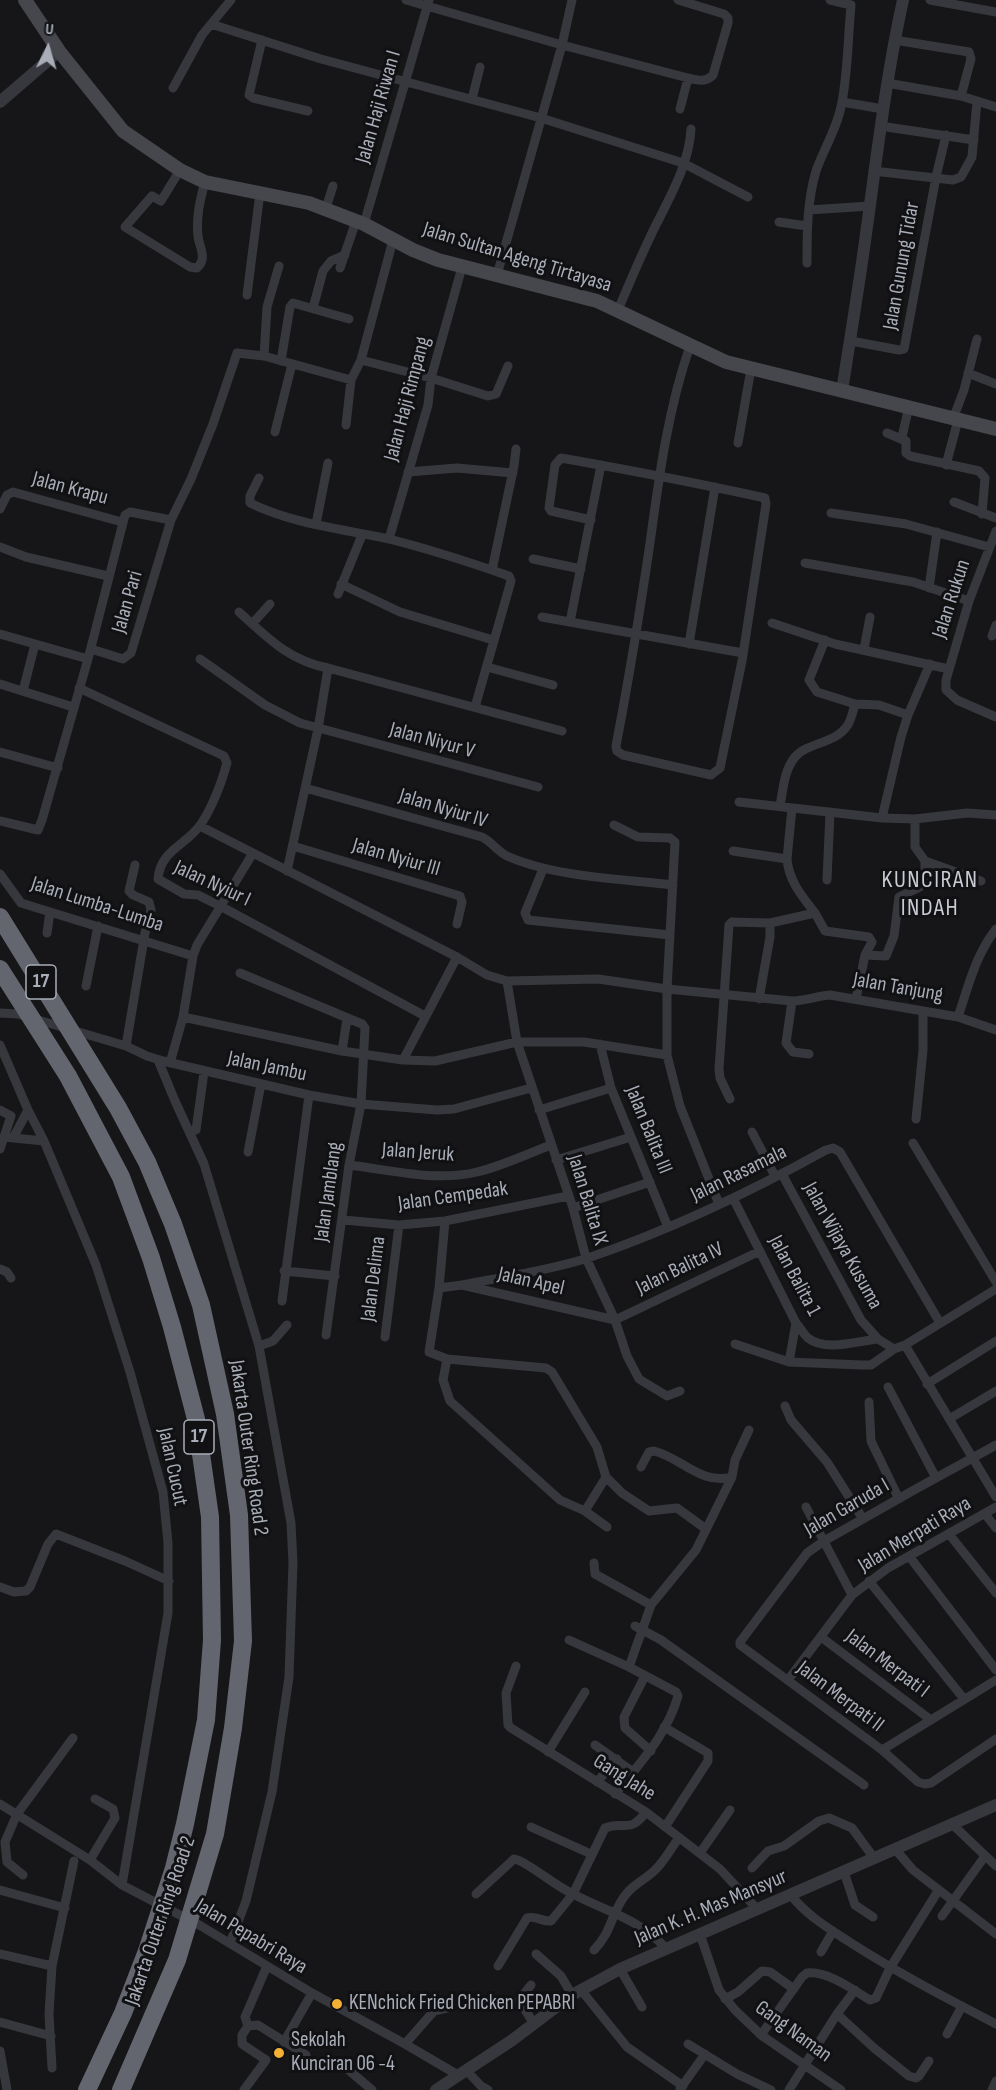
<!DOCTYPE html>
<html>
<head>
<meta charset="utf-8">
<style>
	body { margin:0 }
	#map { position:relative; width:996px; height:2090px; overflow:hidden; background:#161618; font-family:"Sofia Sans Condensed",sans-serif }
	canvas { display:block }
	.north { position:absolute; left:18px; top:18px; width:60px; height:60px; -webkit-text-stroke:4px #111113; paint-order:stroke; rotate:5deg; font-size:16px; font-weight:700; line-height:24px; text-align:center; color:#a8adb8 }
	.north::after { content:''; display:block; margin:auto; width:21px; height:27px; background:#a8adb8; clip-path:polygon(50% 0,100% 100%,50% 72%,0 100%) }
</style>
</head>
<body>
<div id="map">
<canvas width="996" height="2090"></canvas>
<div class="north">U</div>
</div>
<script>
const ctx = document.querySelector('canvas').getContext('2d');
ctx.lineJoin = 'round';
function stroke(path, color, width, dash) { ctx.strokeStyle = color; ctx.lineWidth = width; ctx.lineCap = dash ? 'butt' : 'round'; ctx.setLineDash(dash || []); ctx.stroke(path); }
function drawText(font, color, halo, rows, align = 'center') {
  ctx.font = font + ' "Sofia Sans Condensed",sans-serif'; ctx.lineWidth = 6; ctx.setLineDash([]); ctx.textBaseline = 'middle'; ctx.strokeStyle = halo; ctx.fillStyle = color; for (const [text, x, y, turn = 0] of rows) {
    ctx.save(); ctx.translate(x, y); ctx.rotate((+turn || 0) * Math.PI / 180); ctx.textAlign = isNaN(turn) ? turn : align; if (halo) ctx.strokeText(text, 0, 0); ctx.fillText(text, 0, 0); ctx.restore();
  }
}
stroke(new Path2D(`
	M406 0 562 45 688 78C697 80 705 83 713 75L728 23V18L724 14 678 0
	M930 0 996 12
	M211 24 321 59 541 118 683 163 748 197
	M262 40 249 95 253 98 308 111
	M894 40 969 52 971 59 961 96
	M887 83 961 96 996 107
	M173 88 202 35 231 0
	M472 99 480 67
	M842 102 883 109
	M680 109 688 78
	M880 126 974 140
	M180 170 161 201 152 196 125 227 190 267 197 268C208 258 199 247 198 236 196 217 200 200 205 182
	M873 171 953 180 961 177 972 157 977 101
	M326 208 333 186
	M809 210 870 206
	M779 222 807 226
	M364 224 429 0
	M807 263C807 233 807 201 816 171 824 148 838 127 842 102 848 70 848 37 851 5L830 0
	M340 268 356 221
	M497 275 562 45 572 0
	M247 295 260 193
	M313 308 323 271 331 261 345 255
	M618 310C629 284 640 258 652 233 668 200 689 166 691 129
	M851 341 899 350 904 349 936 177 946 135
	M264 356 267 307 279 266
	M361 360 431 378 488 396 496 394 508 366
	M281 361 290 307 293 303 349 319
	M968 373 996 384
	M953 419 964 390 977 339
	M346 425 351 380
	M275 432 292 364
	M887 433 906 441V453L910 456 979 471 985 478 982 514
	M902 437 909 406
	M738 443 751 369
	M946 465 958 420
	M408 472 457 468 513 473
	M259 478 250 496V503C293 524 342 529 389 539 429 549 469 562 509 576L511 581 475 707
	M954 502 996 518
	M0 509 7 495 13 492 122 522
	M831 513 906 524 989 547
	M591 520 551 511 549 508 555 465 561 458C629 470 697 483 765 498L766 504 742 661 720 768 711 775 623 755 617 751 616 746C629 678 640 611 650 543 659 477 668 409 690 346
	M316 524 328 463
	M996 531 969 601 946 680V690L957 700 996 717
	M389 539 428 405 431 378 462 267
	M0 547 26 557 108 576
	M533 559 581 569
	M805 563 913 582 969 601
	M492 570 514 466 516 449
	M341 584 400 612 493 640
	M929 588 937 532
	M338 594 362 535
	M239 612C267 637 289 661 328 668L562 731
	M542 617 743 653
	M570 622 601 465
	M772 623 835 644 949 669
	M252 624 270 604
	M0 634 88 659
	M992 636 996 625
	M825 640 809 680 817 692 855 704 879 705 908 715
	M689 644 715 487
	M91 649 123 659 131 653 171 520 191 479 213 424 237 353 264 356 351 380 361 360 393 240
	M864 649 870 617
	M200 659 265 705 300 723 538 787
	M487 667 553 685
	M0 684 73 707
	M79 688 224 756 227 763C221 784 213 806 201 824 187 845 160 850 158 879L184 894 198 895 222 907 425 1016
	M23 691 35 644
	M0 752 58 768
	M305 788 482 837C492 842 497 851 507 856 554 877 622 879 673 885
	M739 802 882 818 901 737 908 715 930 664
	M780 806C783 790 784 770 795 757 808 742 835 744 847 726 851 721 853 711 855 704
	M882 818 915 819
	M0 821 38 830 42 820 88 659 125 515 130 512 171 520
	M614 825 638 837 670 838 675 842 667 989V1055L680 1106 719 1204
	M200 826 457 957 487 975 507 981 598 979 667 989 792 1001C805 1001 816 996 830 995L958 1017 996 1030
	M293 846 460 896 462 902 457 924
	M733 851 787 859 792 808
	M543 869 525 913 528 920 670 935
	M287 871 318 729 328 668
	M0 874 21 903 193 956
	M827 880 830 812
	M981 881 925 861 915 847V819L967 813 996 815
	M815 913 825 931 869 937 872 942 865 955 886 956 894 936 899 897 920 887 925 876V861
	M47 933 50 912
	M240 973 362 1024 365 1028 361 1104 349 1165 326 1335
	M507 981 517 1042 573 1208 586 1258 615 1320 627 1356 639 1379 667 1396 680 1391
	M86 986 98 926
	M759 999 770 937V923
	M856 999 865 955
	M792 1001 786 1043 793 1052 809 1054
	M0 1013 18 1014 126 1046 147 1056 163 1061 309 1095 361 1104 437 1110 454 1109 531 1088
	M183 1017 342 1051 403 1060 435 1061 517 1042H584L667 1055
	M958 1017C968 987 976 954 996 929
	M600 1044 611 1088 668 1227
	M0 1045 28 1110 44 1141 96 1265 130 1372 163 1492 168 1543V1613L122 1885
	M126 1046 145 933 151 910 149 902 133 895 129 891 135 865
	M342 1051 347 1019
	M158 1060 175 1101 204 1164 259 1346 291 1523 293 1563 289 1677 272 1792 246 1901 230 1943
	M403 1060 457 957
	M170 1063 183 1017 193 956 197 945 253 853
	M730 1099 720 1078 719 1069 729 925 732 922 770 923 815 913C801 895 789 881 787 859
	M0 1110 11 1116 0 1149
	M539 1110 611 1088
	M916 1119 923 1050V1012
	M196 1130 204 1072
	M752 1132 775 1176
	M4 1137 44 1141
	M13 1138 28 1110
	M913 1143 996 1282
	M248 1152 261 1084
	M556 1160 631 1137
	M349 1165C390 1170 436 1182 477 1172 502 1166 527 1154 551 1145
	M782 1174 861 1320 878 1339 894 1349 905 1345 996 1289
	M733 1198 796 1323C800 1327 803 1334 808 1338 825 1352 858 1341 878 1339
	M573 1208 650 1182
	M343 1220 399 1225 445 1221 568 1196
	M445 1221 439 1288 429 1352 447 1359 546 1368 552 1372 597 1447 606 1477 622 1493 649 1511 677 1508 706 1529
	M0 1269 7 1272 11 1278
	M284 1271 335 1276
	M462 1285C503 1277 547 1271 588 1258 670 1230 750 1192 826 1150L833 1148 840 1152 940 1323
	M439 1288 462 1285 615 1320 760 1251
	M282 1301 309 1095
	M385 1337 399 1225
	M735 1344 789 1362 862 1365H871L894 1349
	M905 1345 996 1497
	M259 1346 273 1341 287 1325
	M447 1359 443 1380 450 1401 560 1500 585 1511 607 1527
	M789 1362 796 1323
	M927 1384 996 1341
	M888 1387 936 1478
	M869 1402 871 1441 899 1499
	M785 1406 791 1420 827 1462 863 1519
	M949 1419 996 1391
	M996 1445 914 1490 824 1541 807 1553 740 1642V1645L882 1750 918 1782 925 1784 931 1783 996 1739
	M641 1467 649 1452 654 1451C682 1458 700 1485 732 1477
	M806 1507 852 1595
	M585 1511 606 1477
	M985 1514 996 1528
	M949 1534 996 1593
	M909 1556 996 1670
	M594 1563 595 1574 651 1605 696 1550 732 1477 735 1460 749 1430
	M869 1581 964 1699
	M0 1587 14 1592 26 1591 30 1587 48 1544 56 1534 125 1561 169 1581
	M635 1626 661 1640 864 1785
	M821 1637 931 1720
	M569 1640 629 1667 676 1692 678 1696C667 1735 639 1764 615 1794
	M516 1666 506 1693 508 1725 511 1728 646 1812 720 1869 758 1910
	M629 1667 651 1605
	M645 1676 624 1717 625 1728 651 1751
	M788 1680 852 1595 888 1568 996 1507
	M664 1727 708 1753V1761L665 1827
	M595 1745 633 1772
	M882 1750 996 1680
	M548 1752 585 1692
	M597 1782 617 1759
	M0 1804 90 1860 122 1885 201 1926 312 1993 405 2044 458 2075
	M952 1824 996 1866
	M531 1827 591 1854
	M895 1849 913 1870 996 1934
	M700 1853 730 1810
	M90 1860 115 1818 113 1809 95 1799
	M752 1868 768 1851 784 1846 819 1821 829 1818 852 1828 874 1858
	M844 1872 855 1905 873 1917
	M23 1875 7 1862 5 1842 17 1814 73 1738
	M0 1890 65 1908
	M476 1894 514 1859 518 1860C537 1869 554 1885 573 1894 610 1913 635 1917 666 1948
	M791 1895C805 1914 828 1928 848 1941 896 1972 946 1998 996 2024
	M942 1916 985 1856
	M700 1934 719 1990 735 2010 761 2035 841 2090
	M594 1950C613 1931 611 1911 627 1893 635 1883 648 1878 656 1869 665 1860 671 1848 679 1838
	M821 1952 833 1931
	M0 1954 52 1966
	M536 1954 561 1976 572 1995
	M498 1966 527 1918C536 1915 542 1922 551 1921L573 1894 605 1828C624 1820 629 1835 646 1812
	M620 1969 642 2007
	M531 1985 519 2000 534 2024
	M581 1990 627 2047 683 2086
	M855 1990 837 2014 874 2048 909 2076 916 2078 919 2076 929 2061
	M725 1999 738 1992 762 1971 770 1972 794 1989
	M0 2022 51 2036
	M248 2026 245 2017 267 1966
	M947 2034 962 2006
	M761 2035 802 1977 807 1973C828 1971 852 1989 870 2000L876 1998 890 1968 938 1891
	M284 2042 312 1993
	M405 2044 434 2011 447 2008
	M688 2044 737 2074 771 2090
	M0 2051 7 2090
	M344 2066 372 2090
	M52 2068 49 2014 52 1966 74 1861
	M466 2070 481 2086 488 2090
	M680 2089 705 2054
	M244 2090 266 2060 242 2044V2035L248 2026 258 2025 306 2055
	M789 2090 837 2014
	M992 2090 996 2081`), '#37383d', 9);
stroke(new Path2D(`
	M0 102 59 51
	M842 391C850 339 859 286 866 234 877 155 886 77 903 0
	M436 2090 511 2041 572 1995 620 1969 996 1805`), '#37383d', 12);
stroke(new Path2D(`
	M25 0 59 51 123 131 180 170 205 182 309 203 364 224 413 250 438 260 597 301 726 362 996 429`), '#45474d', 14);
stroke(new Path2D(`
	M0 917 118 1108 147 1162 173 1224 201 1305 225 1414 239 1515 243 1641 233 1728 215 1834 177 1960 121 2090
	M0 969 68 1076 121 1177 151 1258 172 1327 196 1419 210 1517 212 1640 206 1720 185 1824 174 1868 147 1951 123 2013 87 2090`), '#63666e', 18);
for (const [x, y, r, color] of [
	[337,2004,6,"#f2b134"],
	[279,2053,6,"#f2b134"]
]) { const dot = new Path2D(); dot.arc(x, y, r, 0, 2 * Math.PI); ctx.fillStyle = color; ctx.fill(dot); stroke(dot, '#111113', 2); }
for (const [x, y, w] of [
	[41,982,30],
	[199,1437,30]
]) { const box = new Path2D(); box.roundRect(x - w / 2, y - 17, w, 34, 4.5); ctx.fillStyle = '#111113'; ctx.fill(box); stroke(box, '#a8adb8', 1.5); }
drawText('bold 20px', '#a8adb8', null, [
	["17",41,982],
	["17",199,1437]
]);
drawText('21px', '#a8adb8', '#111113', [
	["Jalan Haji Riwan I",379,107,-74],
	["Jalan Sultan Ageng Tirtayasa",517,258,17],
	["Jalan Gunung Tidar",902,266,-80],
	["Jalan Haji Rimpang",408,399,-75],
	["Jalan Krapu",70,489,15],
	["Jalan Rukun",952,599,-72],
	["Jalan Pari",128,602,-74],
	["Jalan Niyur V",432,741,15],
	["Jalan Nyiur IV",443,809,17],
	["Jalan Nyiur III",396,858,16],
	["Jalan Nyiur I",212,884,25],
	["Jalan Lumba-Lumba",97,905,18],
	["Jalan Tanjung",898,988,10],
	["Jalan Jambu",267,1067,12],
	["Jalan Balita III",648,1130,68],
	["Jalan Jeruk",418,1153,4],
	["Jalan Rasamala",739,1174,-26],
	["Jalan Jamblang",329,1192,-82],
	["Jalan Cempedak",453,1197,-8],
	["Jalan Balita IX",587,1200,73],
	["Jalan Wijaya Kusuma",842,1246,61],
	["Jalan Balita IV",680,1269,-26],
	["Jalan Balita 1",794,1276,62],
	["Jalan Delima",374,1279,-83],
	["Jalan Apel",531,1282,13],
	["Jakarta Outer Ring Road 2",248,1448,82],
	["Jalan Cucut",172,1467,78],
	["Jalan Garuda I",847,1508,-30],
	["Jalan Merpati Raya",915,1535,-31],
	["Jalan Merpati I",887,1664,37],
	["Jalan Merpati II",840,1697,37],
	["Gang Jahe",624,1778,32],
	["Jalan K. H. Mas Mansyur",711,1908,-23],
	["Jakarta Outer Ring Road 2",161,1921,-71],
	["Jalan Pepabri Raya",251,1937,31],
	["Gang Naman",793,2032,36]
]);
drawText('21px', '#a8adb8', '#111113', [
	["KENchick Fried Chicken PEPABRI",349,2004],
	["Sekolah",291,2041],
	["Kunciran 06 -4",291,2065]
], 'left');
ctx.letterSpacing = '1.5px';
drawText('24px', '#c9ccd4', '#111113', [
	["KUNCIRAN",930,881],
	["INDAH",930,909]
]);
ctx.letterSpacing = '0px';
</script>
</body>
</html>
